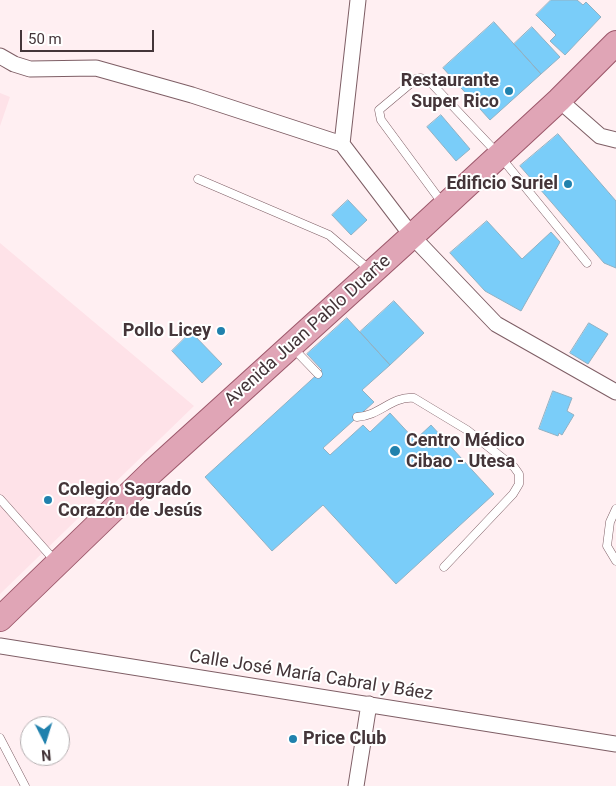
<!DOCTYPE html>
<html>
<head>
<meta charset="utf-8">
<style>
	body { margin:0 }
	#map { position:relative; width:616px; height:786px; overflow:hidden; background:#ffeff2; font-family:Roboto,sans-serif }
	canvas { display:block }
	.north { position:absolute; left:20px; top:716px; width:50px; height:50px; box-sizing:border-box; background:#fff; border:1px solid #b4aeb0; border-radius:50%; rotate:175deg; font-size:14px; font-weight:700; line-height:20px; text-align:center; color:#443539 }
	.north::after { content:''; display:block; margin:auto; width:18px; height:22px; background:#2081ad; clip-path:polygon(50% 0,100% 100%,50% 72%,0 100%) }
	.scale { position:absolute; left:20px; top:30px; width:134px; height:22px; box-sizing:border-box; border:2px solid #443539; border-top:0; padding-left:6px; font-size:15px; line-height:18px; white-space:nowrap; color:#443539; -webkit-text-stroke:4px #fff; paint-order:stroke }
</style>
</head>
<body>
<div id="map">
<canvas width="616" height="786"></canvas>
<div class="north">N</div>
<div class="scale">50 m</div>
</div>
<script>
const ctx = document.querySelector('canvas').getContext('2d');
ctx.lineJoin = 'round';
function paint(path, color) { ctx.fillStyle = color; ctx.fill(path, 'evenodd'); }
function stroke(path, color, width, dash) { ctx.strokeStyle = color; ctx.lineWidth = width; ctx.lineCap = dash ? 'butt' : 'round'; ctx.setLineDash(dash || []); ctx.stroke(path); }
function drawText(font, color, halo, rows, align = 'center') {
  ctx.font = font + ' Roboto,sans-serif'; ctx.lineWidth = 4; ctx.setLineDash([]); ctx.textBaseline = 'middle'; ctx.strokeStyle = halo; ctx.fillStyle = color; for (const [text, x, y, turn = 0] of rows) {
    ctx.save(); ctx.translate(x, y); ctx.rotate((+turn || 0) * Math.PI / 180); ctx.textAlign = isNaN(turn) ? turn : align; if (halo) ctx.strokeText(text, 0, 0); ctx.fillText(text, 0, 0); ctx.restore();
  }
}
paint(new Path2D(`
	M0 93 10 97 0 126Z
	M0 243 194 406 0 594Z`), '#fee2e8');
const building = new Path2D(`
	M551 0H577L583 5 586 2 601 17 565 55 550 41 556 35 536 15Z
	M494 22 541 74 490 120 443 68Z
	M532 27 560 57 541 74 514 44Z
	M441 115 470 149 456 161 427 127Z
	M558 134 616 201V268L604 263 520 166Z
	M348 200 367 220 351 235 332 215Z
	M487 221 522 259 551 232 560 242 521 311 485 291 450 253Z
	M394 301 424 333 390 365 360 332Z
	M347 318 390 365 362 390 374 402 323 448 330 455 363 425 370 432 390 413 415 440 431 425 494 494 396 584 323 505 272 551 205 477 322 370 307 354Z
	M589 323 608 334 588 364 570 353Z
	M191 332 222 364 202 383 172 351Z
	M553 391 572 398 567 411 574 415 562 435 559 433 558 436 539 429Z`);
paint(building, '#7acdf9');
stroke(building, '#91b1c3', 1);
const service = new Path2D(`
	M198 179 329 235 371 271
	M443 204 381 120 379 110 416 79 421 78 432 84 499 155 587 263
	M293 348 318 374
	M357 417C380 416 391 396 414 398L467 430 514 467 519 474V484L513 494 444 567
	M0 499 56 562
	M616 509 610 522 607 546 616 561
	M0 738 25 786`);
const minor = new Path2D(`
	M0 56 14 64 30 69 96 68 192 95 342 144 412 236 496 324 616 392
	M559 100 600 136 616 140
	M342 144 358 0
	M0 646 616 744
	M356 786 369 704`);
const primary = new Path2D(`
	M0 619 153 471 412 236 559 100 616 43`);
stroke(service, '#7e5e65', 9);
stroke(minor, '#7e5e65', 17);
stroke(primary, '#9c576a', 26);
stroke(service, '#fff', 8);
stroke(minor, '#fff', 15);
stroke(primary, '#e0a5b6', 24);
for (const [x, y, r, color] of [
	[509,91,5,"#2081ad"],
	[568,184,5,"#2081ad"],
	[221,331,5,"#2081ad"],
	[395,451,6,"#2081ad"],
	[48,500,5,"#2081ad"],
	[293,739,5,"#2081ad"]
]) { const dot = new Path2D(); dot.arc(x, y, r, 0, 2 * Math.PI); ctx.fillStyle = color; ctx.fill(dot); stroke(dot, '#fff', 2); }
drawText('bold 18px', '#443539', '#fff', [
	["Restaurante",499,81],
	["Super Rico",499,102],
	["Edificio Suriel",558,184],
	["Pollo Licey",211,331],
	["Centro Médico",406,441,"left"],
	["Cibao - Utesa",406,462,"left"],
	["Colegio Sagrado",58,490,"left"],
	["Corazón de Jesús",58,511,"left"],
	["Price Club",303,739,"left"]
], 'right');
drawText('18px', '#443539', '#fff', [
	["Avenida Juan Pablo Duarte",308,331,-42],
	["Calle José María Cabral y Báez",311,676,9]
]);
</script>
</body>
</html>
